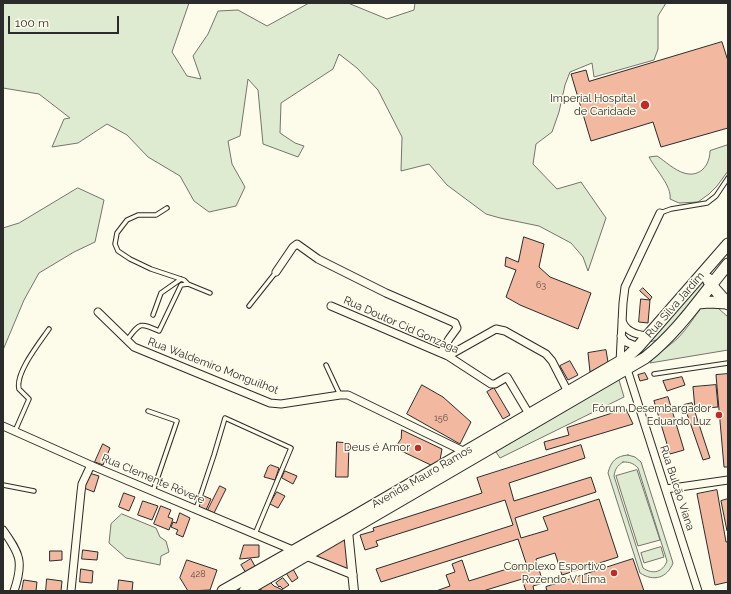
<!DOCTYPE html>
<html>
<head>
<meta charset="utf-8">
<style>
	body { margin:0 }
	#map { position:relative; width:731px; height:594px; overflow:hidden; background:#fdfbea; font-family:Raleway,sans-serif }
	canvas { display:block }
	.frame { position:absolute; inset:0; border:4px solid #2b2b2b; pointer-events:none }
	.scale { position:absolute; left:8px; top:16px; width:111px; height:18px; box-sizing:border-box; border:2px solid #2b2b2b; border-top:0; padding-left:5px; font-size:12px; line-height:14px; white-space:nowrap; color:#2b2b2b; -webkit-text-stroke:3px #fdfbea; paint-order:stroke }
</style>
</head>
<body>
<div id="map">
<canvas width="731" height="594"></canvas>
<div class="frame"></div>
<div class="scale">100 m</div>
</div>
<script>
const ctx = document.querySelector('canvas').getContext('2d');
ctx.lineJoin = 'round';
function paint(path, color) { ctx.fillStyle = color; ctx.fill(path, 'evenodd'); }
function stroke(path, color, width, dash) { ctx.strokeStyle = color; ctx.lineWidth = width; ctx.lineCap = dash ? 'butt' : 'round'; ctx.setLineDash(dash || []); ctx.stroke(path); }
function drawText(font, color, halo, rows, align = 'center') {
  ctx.font = font + ' Raleway,sans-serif'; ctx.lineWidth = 3; ctx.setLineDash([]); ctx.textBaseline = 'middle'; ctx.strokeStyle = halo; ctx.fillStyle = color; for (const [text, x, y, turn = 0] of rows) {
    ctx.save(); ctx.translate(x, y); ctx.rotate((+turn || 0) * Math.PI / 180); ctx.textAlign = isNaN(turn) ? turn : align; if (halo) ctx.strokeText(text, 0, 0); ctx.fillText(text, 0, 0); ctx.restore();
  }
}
const green = new Path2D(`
	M3 3H189L172 52 187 76 201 79 193 56 208 34 218 11 238 10 267 26 309 3H348L387 19 414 10 415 3H666L658 16V49L654 60 594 77 592 63 570 72 565 85 559 112 552 132 536 144 533 164 557 189 581 182 606 218 588 271 583 257 571 243 539 226 500 218 486 214 447 185 429 164 401 171 402 137 378 90 357 68 339 54 333 69 281 103 280 133 295 143 304 146 298 157 263 144 258 90 248 79 240 136 228 141 232 164 245 187 236 206 209 212 194 201 180 176 148 157 127 135 107 124 78 143 52 147 64 119 70 118 39 94 3 88Z
	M728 145V171L717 186 709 194 698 202 679 203 670 199C672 186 655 169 649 157L657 156C665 161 674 170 684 173 700 178 710 165 710 151Z
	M78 188 104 200 95 242 74 252 39 273 24 300 3 350V228L19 223Z
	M703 280 704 288C693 303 668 341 649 342Z
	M702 307 718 308 728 317V350L650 363C654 355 671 345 678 338 687 329 694 317 702 307Z
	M619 380 624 397 500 458 496 452Z
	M628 455 635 457 641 462 673 563C667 578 654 582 640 573L608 473C611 461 616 456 628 455ZM623 462C630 462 633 463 638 468L667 561C663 572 653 575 643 568L614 476C615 469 617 466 623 462Z
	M637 470 660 540 638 546 616 476Z
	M122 514 156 528 160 537 166 541 169 552 161 556 160 565 126 558 109 543 111 524Z
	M661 547 664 557 644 563 641 553Z`);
paint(green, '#deebd1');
stroke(green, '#74746e', 1);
const building = new Path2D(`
	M722 42 728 61V128L661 147 653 122 591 141 571 74 586 70 589 81Z
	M524 237 544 244 539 267 550 277 591 293 578 329 520 305 506 297 516 270 505 266 506 257 518 262Z
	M643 288 652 297 650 300 640 291Z
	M641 299 650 300 648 323 639 322Z
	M606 350 608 362 590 372 588 353Z
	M570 361 578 375 568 380 560 366Z
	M645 373 648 379 640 381 638 375Z
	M728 374V467H724L716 375Z
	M682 377 685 385 667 391 663 381Z
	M422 385 443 397 471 422 460 444 407 414Z
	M716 385 718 407 695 409 693 387Z
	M494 388 510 415 503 419 487 392Z
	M668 397 684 450 670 454 654 401Z
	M692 403 710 458 703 460 684 405Z
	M626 409 633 424 546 450 544 442 569 435 567 428Z
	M402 430 442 449 440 460 435 467 395 448 401 439Z
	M337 442 349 443 348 477H336Z
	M103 444 110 448 103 465 95 462Z
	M581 445 585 458 509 483 514 501 591 477 596 492 515 518 521 538 548 530 543 517 599 499 618 557 562 575 555 553 536 559 543 583 533 586 534 591H526L522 579 483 591H436L450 586 446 575 455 572 452 564 462 560 469 581 526 563 518 539 381 582 376 569 513 525 505 500 376 541 378 546 365 550 360 535 374 531 373 528 482 493 477 478Z
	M271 465 279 468 275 480 264 477 268 467Z
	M285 471 297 476 293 484 282 478Z
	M89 473 99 476 94 492 84 488Z
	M220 486 226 489 214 513 208 510Z
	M717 490 726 542H728V582L715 585 697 494Z
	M277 492 285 496 278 508 270 504Z
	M124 493 135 497 129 511 119 507Z
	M204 496 211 499 206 510 199 507Z
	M728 499V530L727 531 721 501Z
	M143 501 158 506 152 520 138 515Z
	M161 506 171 510 168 517 173 519 169 530 154 524Z
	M180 513 190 518 183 537 176 534 178 530 171 527 173 522 176 523Z
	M343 540 346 543 349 571 312 555Z
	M244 545H259V557L240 559Z
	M83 550 98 552 97 560 82 559Z
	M50 551H62V560L50 561Z
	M251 559 256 568 246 573 241 565Z
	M633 559 644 591H547L546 587Z
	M187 560 217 570 210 590 188 591 180 578Z
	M81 569 93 571 92 583 80 582Z
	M293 569 298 578 292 582 286 573Z
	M283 578 289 585 283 589 280 586 279 587 276 583Z
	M47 579 62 581 61 591H46Z
	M24 580 37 582 36 591H22Z
	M119 580 133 582 132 591H118Z
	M270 582 274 586 283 590V591H263L260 589Z`);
paint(building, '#f2b8a0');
stroke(building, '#2b2b2b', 1);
const service = new Path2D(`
	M167 208 156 215H138L127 220 117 233 115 244 118 251 130 259 151 269 184 280 188 284
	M660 213 671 209 707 203 716 196 728 178
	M249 306 276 272
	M153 315 161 293 181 279
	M127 340C140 323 139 322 159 331L181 285 188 284 210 293
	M326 365 340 395
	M654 374 728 363
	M148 411 177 421 153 491
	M15 431 29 399 19 389C15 373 40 342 49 329
	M3 485 34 491
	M196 509 214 455 225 418 291 448 255 534`);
const minor = new Path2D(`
	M276 272 293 247 297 244 318 259 386 293 455 323 457 328 449 339 441 353
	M331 306 448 356 491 384H495L507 377 529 414
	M98 312 134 347 270 403 281 404 340 395H348L465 452
	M622 320C625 332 637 335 648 336
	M621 336 626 342 638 347
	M448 356 496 329 505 331 546 354 552 361 568 392
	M620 362 623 303 625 287 660 213
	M627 369 698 591
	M3 426 95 467 295 551
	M666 489 728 480
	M3 530C20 554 24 562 14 591
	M306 556 353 575
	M71 591 81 492 82 484 91 465`);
const tertiary = new Path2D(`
	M348 531 354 591`);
const primary = new Path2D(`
	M708 279 711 285 728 304
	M698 303 709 302 727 303
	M223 591 350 519 626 358 638 347 728 244
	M245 591 645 358C678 332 701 297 728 264`);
stroke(service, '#2b2b2b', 5.5);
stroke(minor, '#2b2b2b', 9);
stroke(tertiary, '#2b2b2b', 10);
stroke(primary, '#2b2b2b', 13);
stroke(service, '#fdfbea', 3.5);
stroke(minor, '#fdfbea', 7);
stroke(tertiary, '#fdfbea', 8);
stroke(primary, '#fdfbea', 11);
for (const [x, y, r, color] of [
	[645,105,5,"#c62828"],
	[719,415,4,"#c62828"],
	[418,448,4,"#c62828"],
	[614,573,4,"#c62828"]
]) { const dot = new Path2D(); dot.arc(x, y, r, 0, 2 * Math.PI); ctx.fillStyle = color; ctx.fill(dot); stroke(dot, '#fdfbea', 1.5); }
drawText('9px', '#5d4e48', null, [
	["63",541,285],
	["156",441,418],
	["428",198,574]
]);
drawText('11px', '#2b2b2b', '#fdfbea', [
	["Imperial Hospital",636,99],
	["de Caridade",636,112],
	["Fórum Desembargador",711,409],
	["Eduardo Luz",711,422],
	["Deus é Amor",410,448],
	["Complexo Esportivo",606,567],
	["Rozendo V. Lima",606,580]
], 'right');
drawText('11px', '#2b2b2b', '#fdfbea', [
	["Rua Silva Jardim",675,305,-49],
	["Rua Doutor Cid Gonzaga",401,325,24],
	["Rua Waldemiro Monguilhot",213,366,21],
	["Avenida Mauro Ramos",422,477,-30],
	["Rua Clemente Rôvere",153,479,23],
	["Rua Bulcão Viana",677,488,72]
]);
</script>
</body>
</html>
